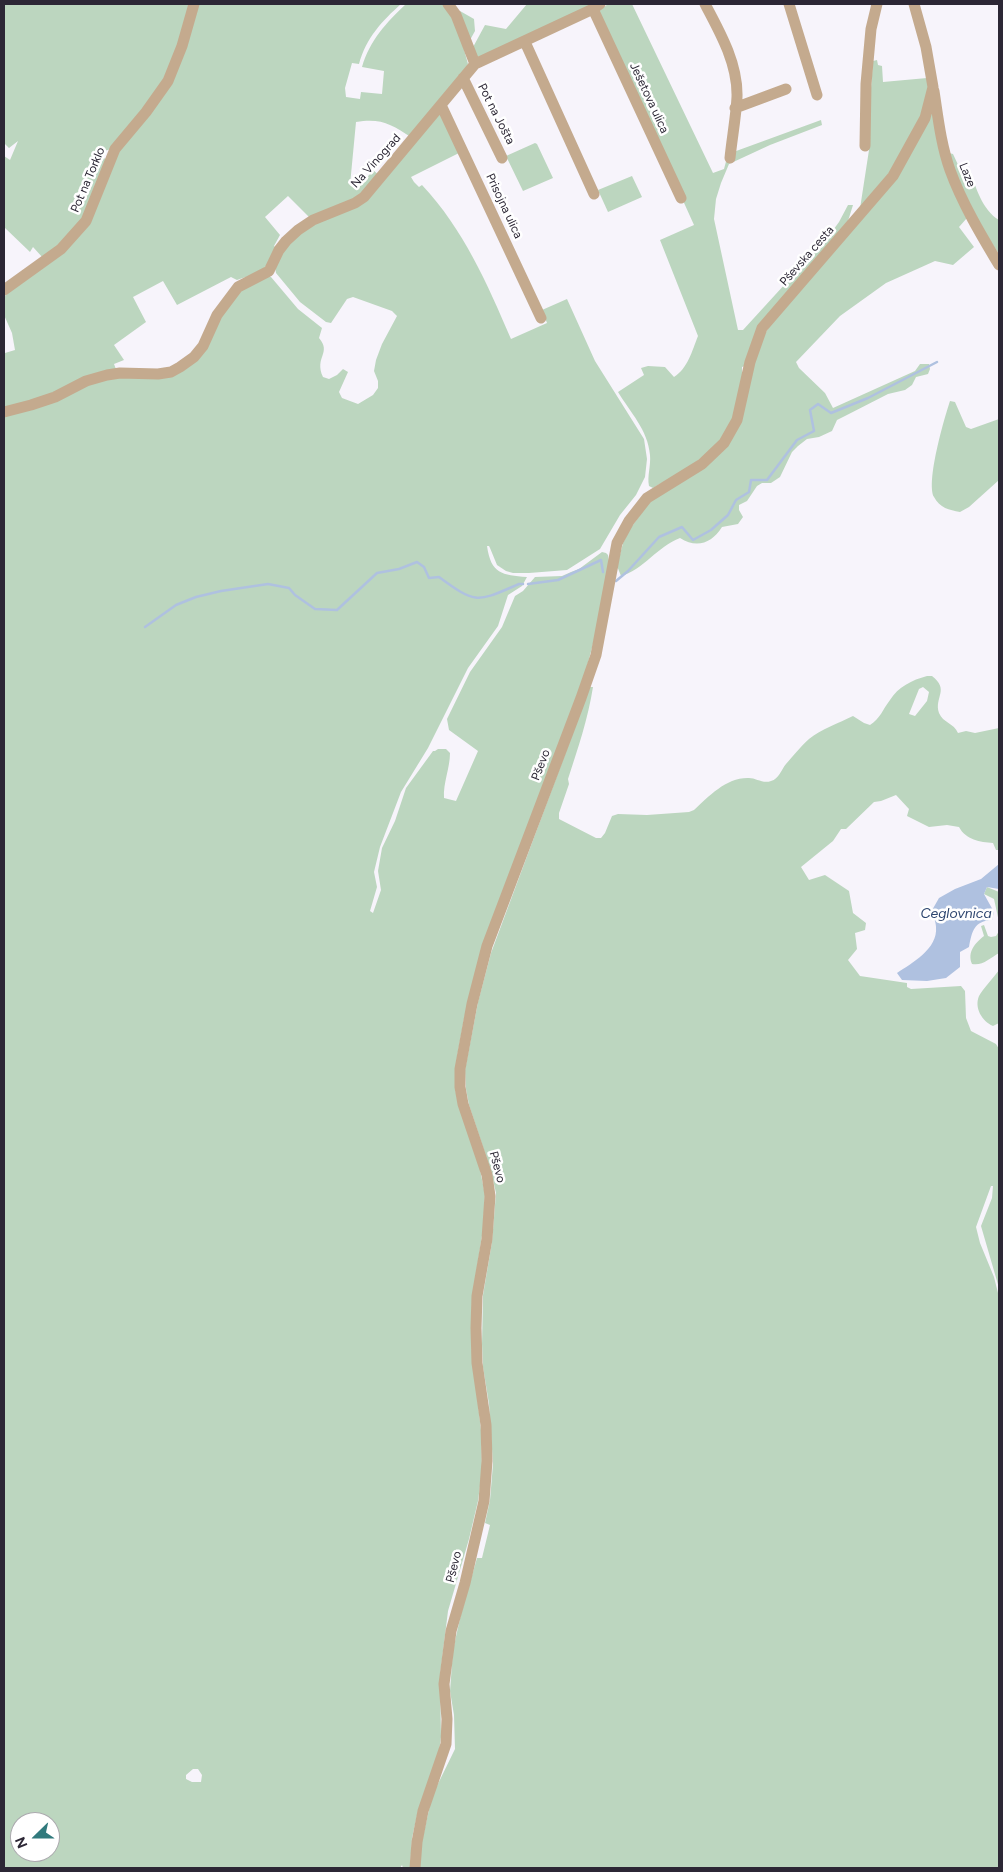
<!DOCTYPE html>
<html>
<head>
<meta charset="utf-8">
<style>
	body { margin:0 }
	#map { position:relative; width:1003px; height:1872px; overflow:hidden; background:#f7f4fb; font-family:Figtree,sans-serif }
	canvas { display:block }
	.frame { position:absolute; inset:0; border:5px solid #2c2735; pointer-events:none }
	.north { position:absolute; left:10px; top:1812px; width:50px; height:50px; box-sizing:border-box; background:#fff; border:1px solid #aba9ae; border-radius:50%; rotate:248deg; font-size:14px; font-weight:700; line-height:20px; text-align:center; color:#2c2735 }
	.north::after { content:''; display:block; margin:auto; width:18px; height:22px; background:#317a7d; clip-path:polygon(50% 0,100% 100%,50% 72%,0 100%) }
</style>
</head>
<body>
<div id="map">
<canvas width="1003" height="1872"></canvas>
<div class="frame"></div>
<div class="north">N</div>
</div>
<script>
const ctx = document.querySelector('canvas').getContext('2d');
ctx.lineJoin = 'round';
function paint(path, color) { ctx.fillStyle = color; ctx.fill(path, 'evenodd'); }
function stroke(path, color, width, dash) { ctx.strokeStyle = color; ctx.lineWidth = width; ctx.lineCap = dash ? 'butt' : 'round'; ctx.setLineDash(dash || []); ctx.stroke(path); }
function drawText(font, color, halo, rows, align = 'center') {
  ctx.font = font + ' Figtree,sans-serif'; ctx.lineWidth = 5; ctx.setLineDash([]); ctx.textBaseline = 'middle'; ctx.strokeStyle = halo; ctx.fillStyle = color; for (const [text, x, y, turn = 0] of rows) {
    ctx.save(); ctx.translate(x, y); ctx.rotate((+turn || 0) * Math.PI / 180); ctx.textAlign = isNaN(turn) ? turn : align; if (halo) ctx.strokeText(text, 0, 0); ctx.fillText(text, 0, 0); ctx.restore();
  }
}
paint(new Path2D(`
	M4 4H401C382 21 366 38 359 64L352 63 345 88 346 97 360 99 361 92 382 94 384 71 362 67C370 40 386 23 406 4H445C458 23 462 42 468 64L463 75 412 138C391 124 381 118 356 122L350 185 357 190 373 170 380 176 361 196 311 219 288 196 265 217 280 235 274 246 277 249C264 272 262 272 237 280L231 277 177 305 163 281 133 297 146 322 114 345 124 360 114 364 119 377C136 377 157 381 173 375 221 359 214 287 265 276L271 277 298 309 322 328 319 338C332 353 314 357 323 377L329 379 337 375 343 369 348 372 339 392 342 398 358 404 373 395 378 388V381L374 371 376 360 382 344 397 316 392 311 353 297 347 299 331 323 326 322 300 302 276 273C269 232 344 214 368 196L440 111 442 112 461 152 411 177 414 182 419 187 422 185C464 230 487 283 511 339L547 323 542 310 567 299 595 361 644 439 647 459 645 477 636 495 620 515 600 549 567 570 529 573H513L506 571 497 565 490 548 489 546H487C491 574 502 575 527 577L522 586 508 595 498 626 468 668 428 748 401 792 380 847 374 872 377 887 370 911 373 913 381 890 378 871 382 848 395 821 406 788 433 751H435L438 749H446L450 753C450 768 443 783 444 798L456 801 478 751 449 730 447 719 470 672 502 627 515 596 523 591 535 577 562 576 571 572 579 569 602 552 606 553 608 555 609 562C603 602 595 641 583 680L485 939 464 1019 457 1057 455 1088 458 1103 478 1159 485 1195 483 1229 472 1300 471 1343 481 1430 482 1471 478 1501 469 1539 448 1611 440 1675 441 1737 439 1752 418 1811 412 1838 410 1868H403L402 1865 400 1868H4V350L5 353 15 350 12 333 4 315V297C27 271 61 258 82 230 100 207 103 177 116 152 125 137 139 123 150 110L144 108 134 124 131 123 124 131 125 133C118 145 112 152 98 151L95 155 106 159V163C93 203 81 236 43 258L33 247 30 252 4 227V156L10 160 18 141 9 148 4 143ZM193 1769H198L202 1775 201 1782H192L186 1779V1775ZM20 1822H50V1852H20Z
	M527 4H596L478 58 472 49 485 25 506 29Z
	M608 4H632L713 173 724 169 728 154 821 120 822 125 770 145 729 164 721 183 716 199 714 219 738 330H743L828 237 839 222 848 205H853L848 221 767 315 745 366 742 367V373L744 374C740 389 738 408 731 422 716 455 682 471 653 488L649 486C647 476 651 466 650 455 648 430 630 412 618 392L644 375 641 368 648 366 665 367 674 377C688 368 692 351 698 336L660 240 694 225 598 12Z
	M460 11 474 19 475 31 470 40 458 14Z
	M877 60 878 65 882 66 883 82 927 78 967 218 959 227 974 247 953 265 935 261 886 283 840 316 796 362 799 368 825 393 833 408 915 371 920 364H929L930 369 928 374 916 377 912 385 905 390 888 394 845 416 837 420 832 431 819 437 807 439 798 446 792 452 780 477 771 483H762L757 486 747 501 739 505V510L743 517 738 524 722 527C712 543 697 549 680 538 658 546 643 570 621 576L617 566 623 543 630 529 650 501 722 452 764 335 773 321 859 215 869 150V115L873 61Z
	M535 143 537 144 553 178 523 191 506 156Z
	M949 153 953 154 960 169H969C976 187 982 210 999 220V254C981 227 956 185 949 153Z
	M632 176 642 197 608 212 598 190Z
	M950 401 955 402 966 427 971 429 999 419V480L969 507 960 512C949 510 940 508 934 497 926 482 944 419 950 401Z
	M927 676H932C950 690 934 697 939 713 943 723 954 723 958 733L966 731 975 733 999 728V850H996L993 843C980 842 966 840 959 827L947 825 929 827 907 816 909 809 896 795 881 801 874 802 846 829H841L833 841 801 867 809 880 825 875 849 891 853 913 866 923 865 930 855 933 857 949 848 960 860 976 907 983V987L911 989 961 986 965 991 966 1018 971 1031 996 1044 999 1049V1288L981 1226 992 1198 993 1186H991L976 1227 980 1243 994 1277 999 1297V1868H421L419 1866 422 1841 432 1796 455 1749 454 1715 450 1691 453 1650 461 1614 477 1558H482L490 1525 485 1523 490 1500 493 1464 489 1404 483 1367 482 1344 483 1295 492 1242 496 1193 491 1171 469 1105 466 1089 465 1070 478 1002 491 953 590 687H593C588 719 578 748 568 779L569 784 559 813V819L596 838H601L605 833 612 816 618 814 647 815 689 812 694 810C709 796 727 777 749 778 756 778 763 784 771 781 779 779 781 770 786 764 793 756 801 746 809 739 821 729 839 723 853 716L864 723 870 725C880 719 883 709 890 700 898 687 912 680 927 676ZM923 687 929 692 927 701 915 716 909 714 919 689Z
	M987 887 999 892V922L994 899 984 894Z
	M984 925 988 936 991 937 996 936 999 931V953C990 958 983 966 972 964 967 952 975 943 984 936L981 926Z
	M999 970V1023L993 1026C982 1021 974 1008 979 996 982 990 995 976 999 970Z`), '#bcd6bf');
paint(new Path2D(`
	M999 864V889L987 887 984 894 994 912 992 920C974 921 972 931 969 947L960 952V967L946 978 927 981 902 980 897 973C912 963 938 949 936 927 936 922 933 916 931 912L939 898 955 889 981 879Z`), '#afc1e0');
stroke(new Path2D(`
	M616 581 628 571 659 537 682 527 693 540 711 530 728 515 736 500 749 492 751 480H767L797 440 814 431 810 410 818 404 831 413 868 398 937 362
	M528 584 558 580 601 560 603 572
	M145 627 176 605 196 597 221 591 268 584 289 588 295 595 315 609 337 610 377 573 399 569 417 562 424 567 429 578 439 577C477 605 477 602 519 584H523`), '#afc1e0', 2.5);
stroke(new Path2D(`
	M448 4 456 15 475 64
	M705 4C720 32 738 64 737 97 736 117 732 138 730 158
	M789 4 817 95
	M593 9 681 198
	M525 42 594 194
	M463 78 502 158
	M934 91C938 117 941 145 950 170 962 203 981 235 999 265
	M441 105 541 318
	M735 108 786 89
	M865 146 866 84 871 29 877 4
	M4 290 61 249 86 221 115 149 146 112 168 81 182 46 194 4
	M4 412 31 405 55 397 86 381 107 375 120 373 158 374 171 372 180 367 194 357 203 346 217 315 238 287 269 271 279 250 286 241 298 230 313 220 355 203 364 197 475 64 593 9 600 4
	M415 1868 417 1842 423 1811 446 1744 447 1719 444 1684 451 1631 465 1583 484 1501 487 1461 486 1425 477 1363 476 1328 477 1296 487 1239 490 1196 487 1175 463 1104 460 1087V1069L472 1004 487 946 581 698 596 655 617 543 629 521 647 498 702 464 724 443 737 420 750 362 762 328 893 176 925 118 933 87 926 47 914 4`), '#c4aa8e', 11);
drawText('12px', '#2c2735', '#fff', [
	["Ješetova ulica",649,98,65],
	["Pot na Jošta",496,114,63],
	["Na Vinograd",376,161,-48],
	["Laze",967,175,68],
	["Pot na Torklo",88,180,-67],
	["Prisojna ulica",504,206,65],
	["Pševska cesta",807,256,-49],
	["Pševo",541,765,-69],
	["Pševo",497,1167,75],
	["Pševo",454,1567,-76]
]);
drawText('italic 14px', '#2c446e', '#fff', [
	["Ceglovnica",956,914]
]);
</script>
</body>
</html>
